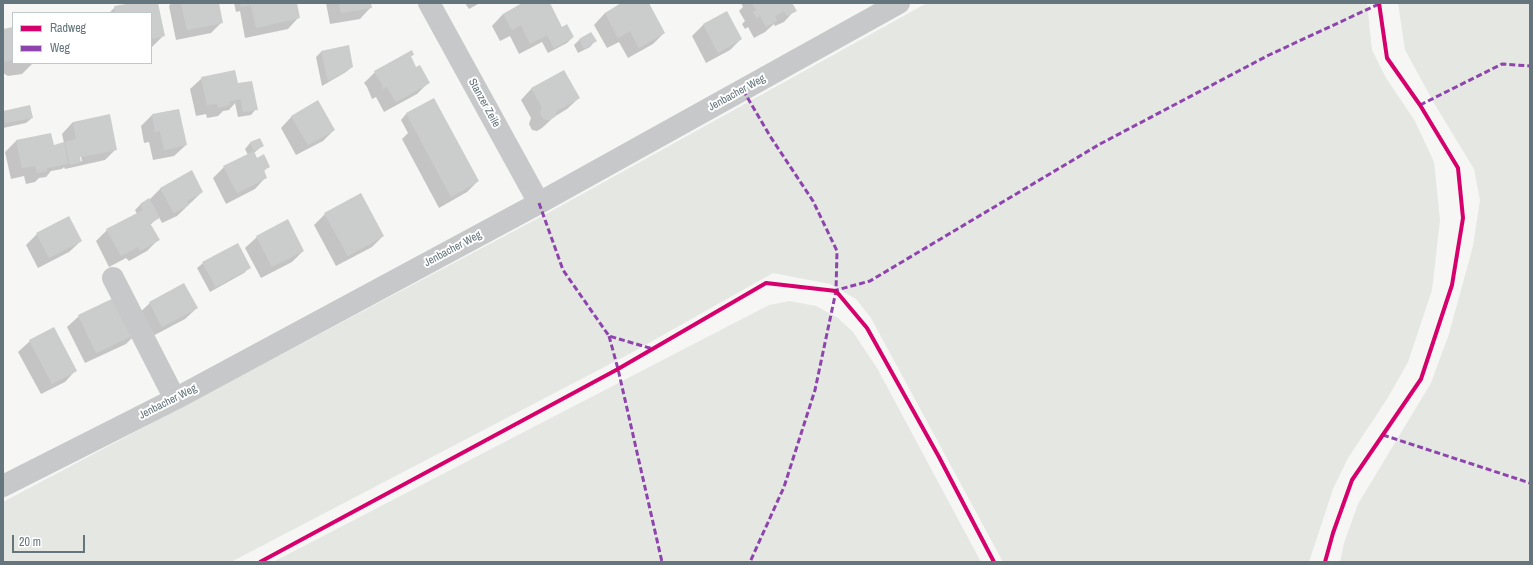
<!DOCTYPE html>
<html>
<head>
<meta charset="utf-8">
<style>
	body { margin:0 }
	#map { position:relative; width:1533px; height:565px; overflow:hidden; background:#f6f6f5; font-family:"Archivo Narrow",sans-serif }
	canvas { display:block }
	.frame { position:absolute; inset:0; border:4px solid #64757d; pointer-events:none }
	.legend { position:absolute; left:12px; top:12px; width:140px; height:52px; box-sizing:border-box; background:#fff; border:1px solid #c1c8cb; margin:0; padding:5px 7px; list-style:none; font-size:12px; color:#64757d }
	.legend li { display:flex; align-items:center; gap:8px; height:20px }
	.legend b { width:20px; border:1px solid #c1c8cb }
	.scale { position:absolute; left:12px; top:535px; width:73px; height:18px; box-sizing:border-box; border:2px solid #64757d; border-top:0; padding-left:5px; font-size:12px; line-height:14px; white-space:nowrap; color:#64757d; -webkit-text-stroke:3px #fff; paint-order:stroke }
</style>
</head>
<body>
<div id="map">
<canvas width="1533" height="565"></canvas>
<div class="frame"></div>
<ul class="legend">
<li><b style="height:5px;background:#d6006c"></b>Radweg</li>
<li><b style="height:5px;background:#8e44ad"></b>Weg</li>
</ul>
<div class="scale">20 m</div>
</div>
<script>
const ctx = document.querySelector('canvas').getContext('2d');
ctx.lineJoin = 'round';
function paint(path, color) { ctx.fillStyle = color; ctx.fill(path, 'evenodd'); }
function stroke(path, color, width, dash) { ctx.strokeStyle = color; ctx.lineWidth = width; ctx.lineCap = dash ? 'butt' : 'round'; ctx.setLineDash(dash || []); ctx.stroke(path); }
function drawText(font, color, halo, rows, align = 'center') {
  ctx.font = font + ' "Archivo Narrow",sans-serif'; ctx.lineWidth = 4; ctx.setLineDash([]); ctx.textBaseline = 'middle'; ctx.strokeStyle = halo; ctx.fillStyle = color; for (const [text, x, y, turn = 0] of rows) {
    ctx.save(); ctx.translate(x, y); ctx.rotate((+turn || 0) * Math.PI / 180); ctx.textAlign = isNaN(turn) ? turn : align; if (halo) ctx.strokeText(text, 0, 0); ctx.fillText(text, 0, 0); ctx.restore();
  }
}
paint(new Path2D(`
	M927 3H1367L1372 50 1386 78 1415 121 1434 162 1440 220 1432 290 1408 362 1387 399 1348 458 1333 489 1309 562H1003L871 318 856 299 830 284 773 273 631 353 231 562H3V502L548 213Z
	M1398 3H1530V562H1340L1344 543 1358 504 1431 383 1449 334 1473 246 1480 200 1474 169 1434 103 1405 50Z
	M790 301 816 306 838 318 853 332 877 368 981 562H273L769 305Z`), '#e5e7e3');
paint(new Path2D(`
	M137 3H157L163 36 151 48V13H109L115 7Z
	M171 3H218L222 22 211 33 176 40 169 6Z
	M234 3H296L299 17 288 29 245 38 240 11 236 12Z
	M326 3H370L371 7 360 19 330 24Z
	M465 3H480L469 9Z
	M524 3H548L562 28 573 37 567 43 548 53 542 42 519 54 510 36 500 41 492 26 503 14Z
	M623 3H647L664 33 653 44 628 58 619 42 607 48 594 25 605 13Z
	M741 3H791L795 10 784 22 775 26 774 24 765 32 754 38 748 27 745 29 742 24 745 21 739 11 743 7Z
	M727 12 741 39 730 50 706 63 692 36 703 25Z
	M13 28V63H33L22 74 8 76 3 73V30Z
	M579 40 595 41 590 47 578 53 574 45Z
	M322 51 352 67 346 72 322 86 316 57Z
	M413 54 410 57 416 68 428 83 417 94 384 112 376 97 372 99 367 87 364 83 375 72Z
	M202 78 237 86 256 109 251 115 238 117 235 103 229 110 223 111 218 116 207 118 206 114 196 116 190 89Z
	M532 88 579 98 567 109 554 117 542 128 537 131 532 130 529 124 531 118 521 100Z
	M433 100 478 181 467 192 439 208 402 139 408 133 401 120 406 114Z
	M30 106 32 118 26 123 3 128V112Z
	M178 110 186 145 174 156 153 160 149 142 144 143 141 126 152 115Z
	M292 116 334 130 323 141 296 155 281 128Z
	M73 122 116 149 105 160 65 169 64 167 62 169 51 171 46 177 39 178 35 182 26 184 24 176 11 179 5 152 16 141 53 147 64 143 62 134ZM77 139 82 161 80 162Z
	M259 139 263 145 254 153 257 159 268 167 263 172 266 177 255 189 226 204 213 178 224 167 248 155 245 149 250 143Z
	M161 188 202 192 177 216 162 223 159 217 150 225 158 240 147 251 129 261 126 258 109 267 96 241 107 230 137 214 135 210 141 204 149 200Z
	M325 214 383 236 372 247 336 266 314 225Z
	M37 234 81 241 69 252 38 268 26 245Z
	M257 237 303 251 292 262 261 278 245 248Z
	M203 263 250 267 244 273 210 292 197 268Z
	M150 303 197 308 185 319 151 337 138 314Z
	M79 316 137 333 126 344 85 363 67 327Z
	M54 328 76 370 65 382 41 394 18 352 30 341Z`), '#0003');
paint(new Path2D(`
	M132 3H158L165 36 151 39V13H115L114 6Z
	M181 3H219L223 23 187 30Z
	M240 3H297L300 18 256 28 251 5 241 7Z
	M339 3H371L372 8 341 13Z
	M522 3H550L562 27 567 24 574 37 554 48 547 35 530 44 521 25 512 30 503 14Z
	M621 3H649L665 33 639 48 630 31 618 38 605 13Z
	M752 3H792L797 11 787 16 784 11 775 16 777 21 766 27 760 16 757 18 753 12 756 10Z
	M727 11 742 39 718 53 703 24Z
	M13 27V61L11 60 3 62V29Z
	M591 32 597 41 584 49 579 39Z
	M349 45 353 67 328 81 321 51Z
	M412 50 414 55 411 56 416 67 420 65 430 83 396 102 387 87 383 89 382 87 383 86 374 71Z
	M235 70 238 83 252 81 258 110 243 112 241 99 230 101V105L218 108 217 104 207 105 201 77Z
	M564 70 580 98 557 111 555 117 549 120 543 119 540 113 542 107 531 88Z
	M434 98 479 181 451 197 406 113Z
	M318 100 335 130 308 145 291 116Z
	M30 105 33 118 5 123 3 111Z
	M179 109 187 145 164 150 160 131 155 132 152 114Z
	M110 114 117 150 80 157 81 162 70 165 65 142 76 139 73 122Z
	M51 133 54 145 64 142 68 164 47 168V171L37 173 35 166 22 168 16 140Z
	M260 138 264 146 254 151 250 142Z
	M254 151 257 158 264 154 270 167 264 170 267 178 237 193 223 166Z
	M192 170 203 192 187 201 189 205 174 213 160 188Z
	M361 193 384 236 348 256 324 213Z
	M149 198 160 218 150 223 160 240 140 251 138 247 121 256 106 229 143 210 140 204Z
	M69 216 82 241 49 258 36 233Z
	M288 219 304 251 272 267 256 236Z
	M238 243 251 268 216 287 202 262Z
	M184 283 198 308 162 327 149 302Z
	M120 295 138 333 96 353 78 315Z
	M54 327 77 371 52 384 29 340Z`), '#cbcdcd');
stroke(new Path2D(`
	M429 3 539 203
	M113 278 175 399
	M3 486 175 399 539 203 899 3`), '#c7c8c9', 22);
stroke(new Path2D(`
	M743 90 770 136 813 201 837 251 836 291 815 390 784 487 750 562
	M1420 105 1502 64 1530 66
	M539 203 563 270 609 336 653 349
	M833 291 870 281 1100 144 1269 55 1379 4
	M609 336 618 369 662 562
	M1383 435 1530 483`), '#8e44ad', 3, [6, 3]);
stroke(new Path2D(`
	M260 562 618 369 766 283 836 291 867 328 939 457 994 562
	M1325 562 1333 533 1352 480 1421 379 1452 285 1463 218 1458 168 1420 105 1387 58 1379 3`), '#d6006c', 4);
drawText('11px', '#64757d', '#fff', [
	["Jenbacher Weg",737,93,-29],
	["Stanzer Zeile",484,103,61],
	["Jenbacher Weg",453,249,-28],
	["Jenbacher Weg",168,402,-27]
]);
</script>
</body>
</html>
